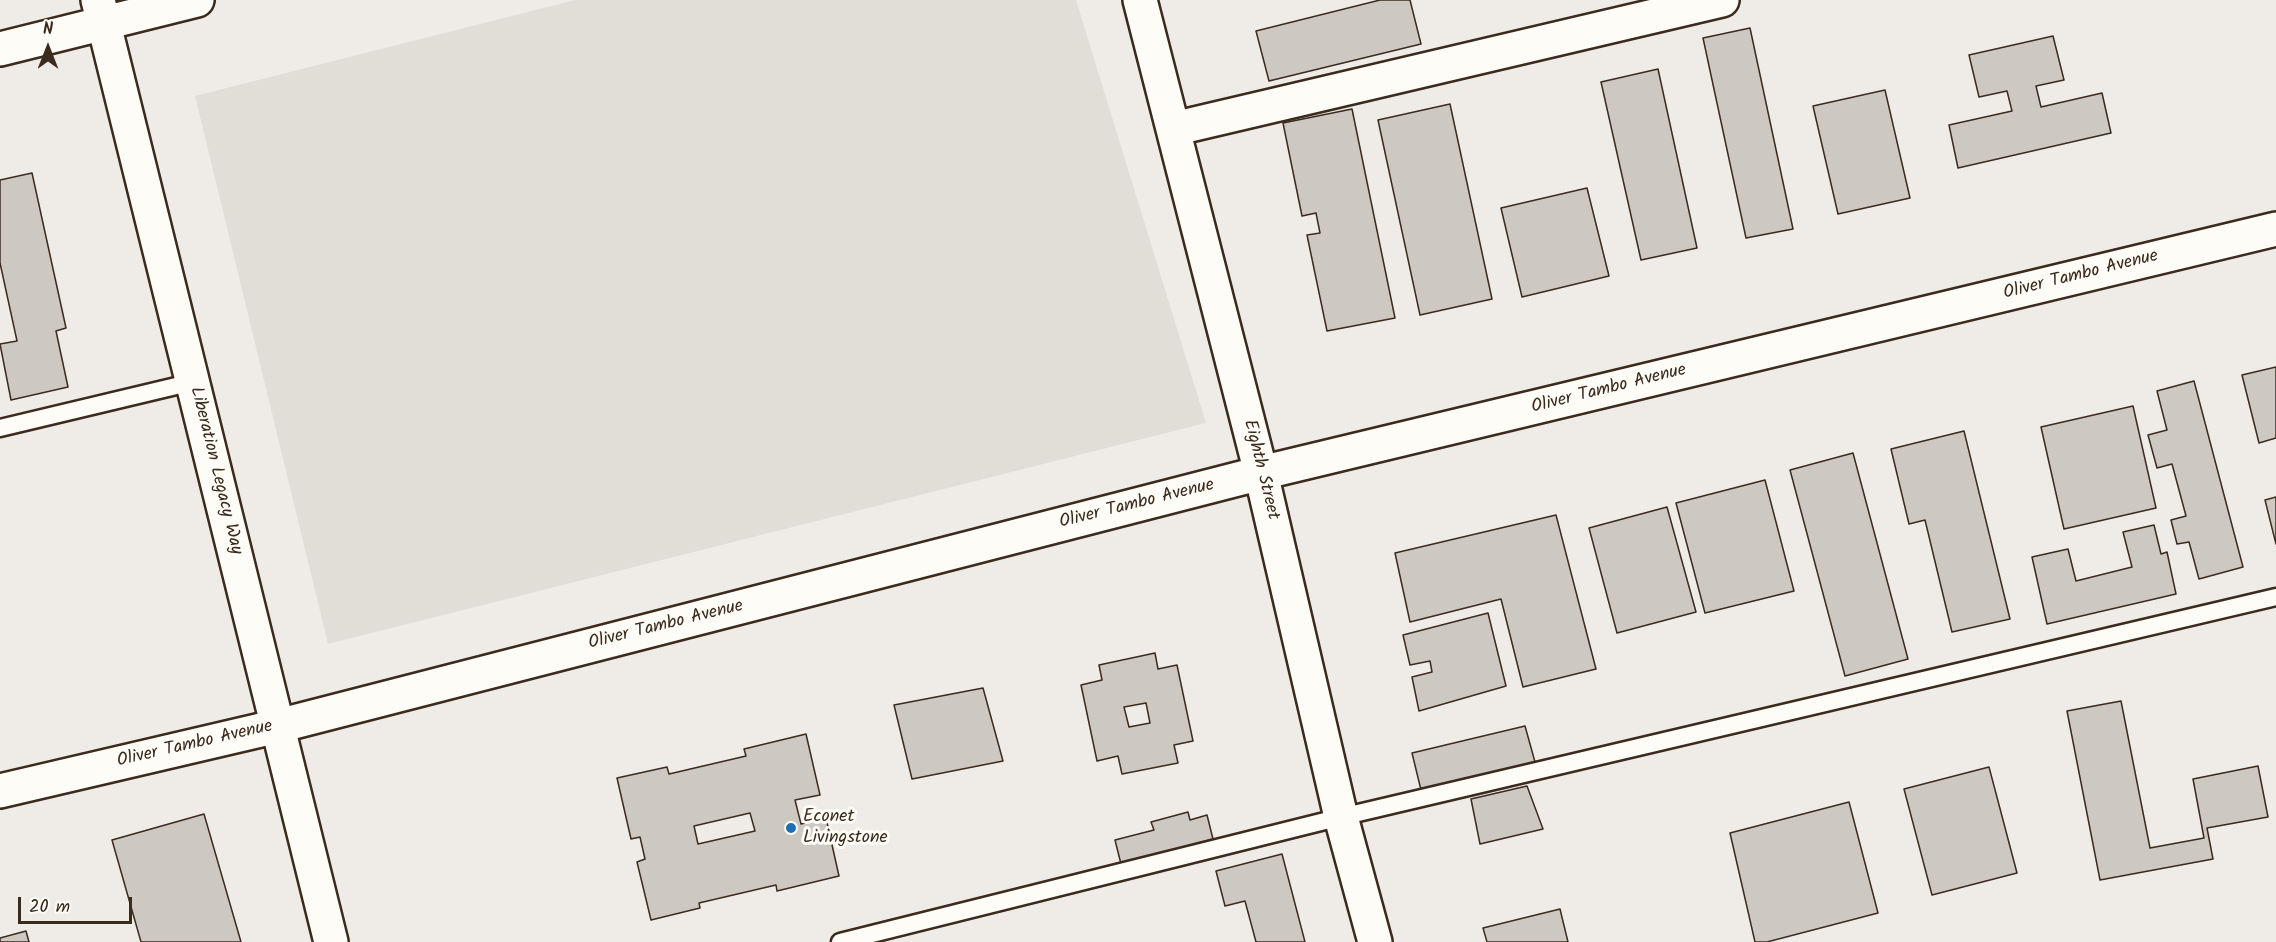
<!DOCTYPE html>
<html>
<head>
<meta charset="utf-8">
<style>
	body { margin:0 }
	#map { position:relative; width:2276px; height:942px; overflow:hidden; background:#fdfcf7; font-family:Kalam,sans-serif }
	canvas { display:block }
	.north { position:absolute; left:18px; top:18px; width:60px; height:60px; -webkit-text-stroke:4px #fdfcf7; paint-order:stroke; rotate:0deg; font-size:16px; font-weight:700; line-height:24px; text-align:center; color:#3b2a1e }
	.north::after { content:''; display:block; margin:auto; width:21px; height:27px; background:#3b2a1e; clip-path:polygon(50% 0,100% 100%,50% 72%,0 100%) }
	.scale { position:absolute; left:18px; top:897px; width:114px; height:27px; box-sizing:border-box; border:3px solid #3b2a1e; border-top:0; padding-left:8px; font-size:18px; line-height:21px; white-space:nowrap; color:#3b2a1e; -webkit-text-stroke:4px #fdfcf7; paint-order:stroke }
</style>
</head>
<body>
<div id="map">
<canvas width="2276" height="942"></canvas>
<div class="north">N</div>
<div class="scale">20 m</div>
</div>
<script>
const ctx = document.querySelector('canvas').getContext('2d');
ctx.lineJoin = 'round';
function paint(path, color) { ctx.fillStyle = color; ctx.fill(path, 'evenodd'); }
function stroke(path, color, width, dash) { ctx.strokeStyle = color; ctx.lineWidth = width; ctx.lineCap = dash ? 'butt' : 'round'; ctx.setLineDash(dash || []); ctx.stroke(path); }
function drawText(font, color, halo, rows, align = 'center') {
  ctx.font = font + ' Kalam,sans-serif'; ctx.lineWidth = 6; ctx.setLineDash([]); ctx.textBaseline = 'middle'; ctx.strokeStyle = halo; ctx.fillStyle = color; for (const [text, x, y, turn = 0] of rows) {
    ctx.save(); ctx.translate(x, y); ctx.rotate((+turn || 0) * Math.PI / 180); ctx.textAlign = isNaN(turn) ? turn : align; if (halo) ctx.strokeText(text, 0, 0); ctx.fillText(text, 0, 0); ctx.restore();
  }
}
paint(new Path2D(`
	M0 0H2276V942H0Z`), '#efece7');
paint(new Path2D(`
	M575 0H1076L1206 423 328 644 195 96Z`), '#e1ded7');
const building = new Path2D(`
	M1380 0H1410L1421 44 1269 81 1256 31Z
	M1750 28 1793 229 1746 238 1703 38Z
	M2053 36 2064 80 2036 86 2041 107 2102 93 2111 133 1958 168 1949 125 2012 111 2007 91 1979 97 1969 55Z
	M1658 69 1697 248 1641 260 1601 82Z
	M1885 90 1910 198 1838 214 1813 106Z
	M1450 104 1492 299 1420 315 1378 120Z
	M1352 109 1395 318 1327 331 1307 235 1320 233 1316 213 1302 216 1283 123Z
	M32 173 66 328 56 331 68 387 11 400 0 344 17 341 0 263V180Z
	M1587 188 1609 276 1522 297 1501 208Z
	M2276 367V438L2259 443 2242 375Z
	M2194 381 2243 567 2199 579 2189 542 2177 544 2171 520 2186 516 2172 464 2157 468 2148 435 2167 430 2157 391Z
	M2133 406 2156 508 2064 529 2041 427Z
	M1964 431 2010 619 1952 632 1925 520 1909 524 1891 449Z
	M1853 453 1908 659 1845 676 1790 470Z
	M1765 480 1794 591 1705 613 1676 503Z
	M2276 497V544L2265 500Z
	M1667 507 1696 612 1617 633 1589 528Z
	M1556 515 1596 669 1523 687 1501 599 1410 622 1395 553Z
	M2154 525 2161 554 2167 552 2176 594 2047 624 2032 557 2068 549 2076 581 2132 567 2123 532Z
	M1488 613 1506 686 1419 711 1412 677 1432 672 1430 661 1410 665 1403 635Z
	M1155 653 1158 669 1177 665 1193 741 1174 745 1178 763 1122 774 1118 756 1097 761 1081 685 1102 680 1099 665ZM1146 703 1150 723 1129 727 1124 707Z
	M983 688 1003 761 912 779 894 705Z
	M2121 701 2150 848 2204 838 2193 779 2258 766 2268 817 2207 828 2213 859 2100 880 2067 711Z
	M1525 726 1535 762 1421 790 1412 753Z
	M806 734 820 795 795 800 801 824 826 818 839 876 777 891 776 885 699 903 700 908 651 920 637 862 645 859 640 837 631 839 617 778 667 767 669 774 746 756 744 749ZM750 813 755 831 698 844 694 826Z
	M1989 767 2017 873 1932 895 1904 789Z
	M1527 786 1543 829 1480 844 1471 799Z
	M1849 802 1878 913 1767 942H1755L1730 833Z
	M1188 812 1190 820 1207 815 1213 839 1121 864 1115 840 1154 830 1151 822Z
	M204 814 241 942H141L112 840Z
	M1282 854 1305 942H1256L1245 901 1225 906 1216 871Z
	M1560 909 1568 942H1487L1483 928Z
	M26 931 29 942H0V938Z`);
paint(building, '#cdc8c2');
stroke(building, '#3b2a1e', 1.5);
const lane = new Path2D(`
	M0 428 193 382
	M840 942 1341 817 2276 597`);
const street = new Path2D(`
	M1140 0 1261 473 1341 817 1375 942
	M1173 129 1722 0
	M0 791 278 726 1261 473 2276 229`);
const secondary = new Path2D(`
	M98 0 331 942
	M0 49 197 0`);
stroke(lane, '#3b2a1e', 21);
stroke(street, '#3b2a1e', 38);
stroke(secondary, '#3b2a1e', 38);
stroke(lane, '#fdfcf7', 16);
stroke(street, '#fdfcf7', 33);
stroke(secondary, '#fdfcf7', 33);
for (const [x, y, r, color] of [
	[791,828,6,"#1f6fb2"]
]) { const dot = new Path2D(); dot.arc(x, y, r, 0, 2 * Math.PI); ctx.fillStyle = color; ctx.fill(dot); stroke(dot, '#fdfcf7', 2); }
drawText('18px', '#3b2a1e', '#fdfcf7', [
	["Oliver Tambo Avenue",2081,276,-14],
	["Oliver Tambo Avenue",1609,390,-14],
	["Eighth Street",1260,470,76],
	["Liberation Legacy Way",215,471,76],
	["Oliver Tambo Avenue",1137,505,-14],
	["Oliver Tambo Avenue",666,626,-14],
	["Oliver Tambo Avenue",195,745,-13]
]);
drawText('18px', '#3b2a1e', '#fdfcf7', [
	["Econet",803,818],
	["Livingstone",803,839]
], 'left');
</script>
</body>
</html>
